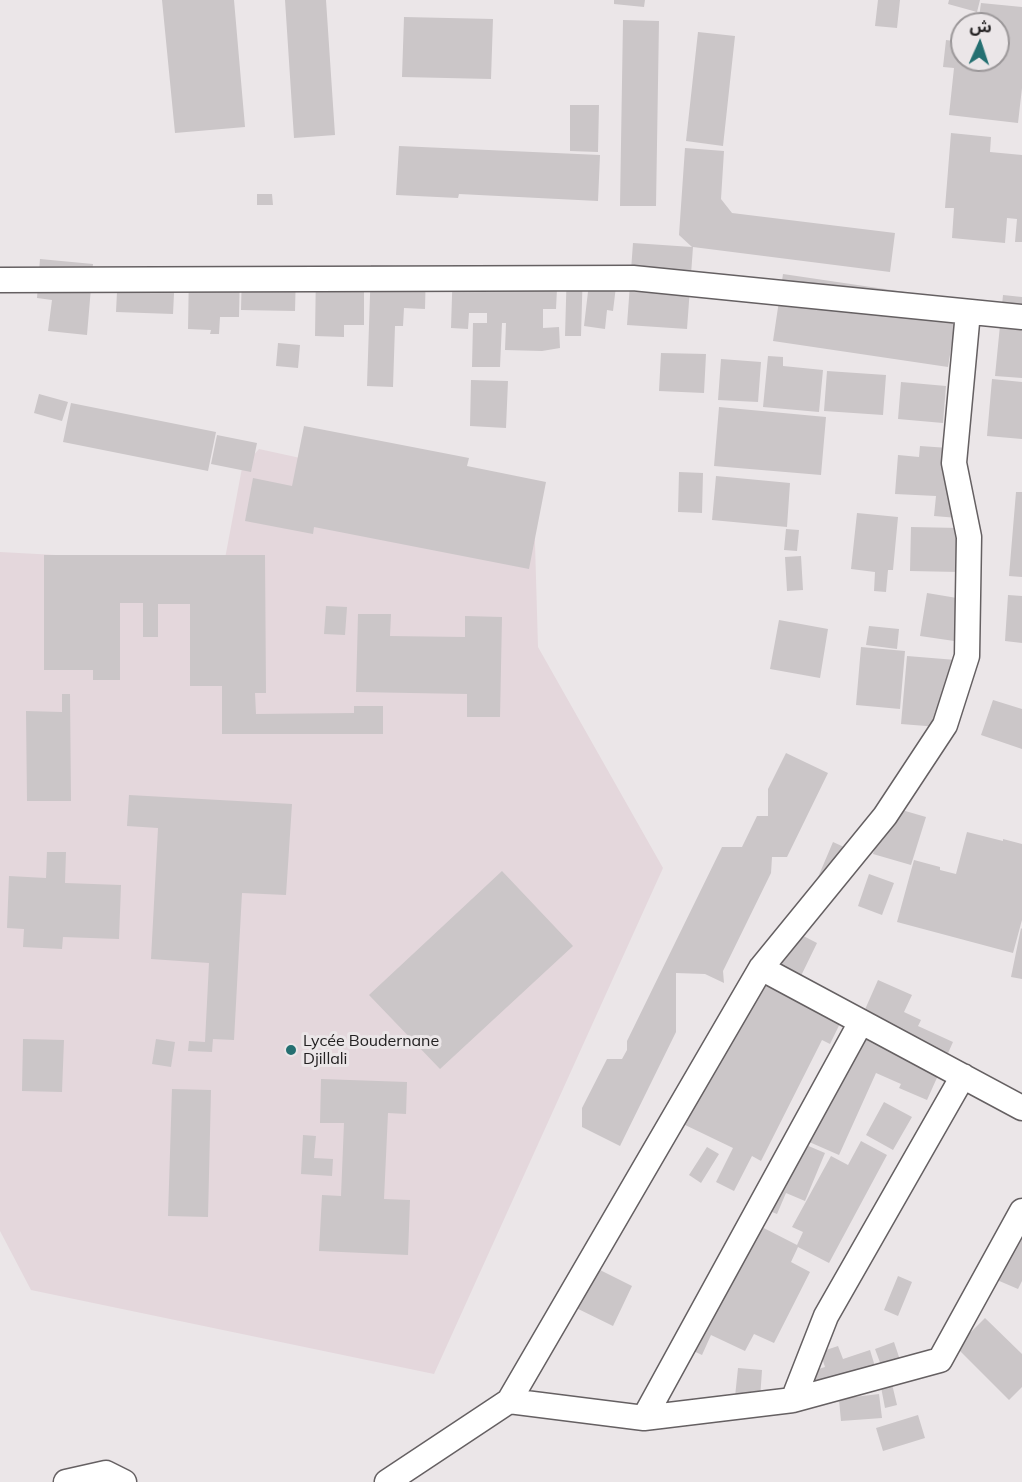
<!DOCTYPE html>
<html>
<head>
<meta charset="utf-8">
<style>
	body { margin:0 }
	#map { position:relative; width:1022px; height:1482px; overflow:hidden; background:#ebe6e8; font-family:Mulish,"Noto Sans Arabic",sans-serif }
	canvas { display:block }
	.north { position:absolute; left:950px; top:12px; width:60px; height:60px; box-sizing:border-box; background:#ebe6e8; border:2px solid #9b9799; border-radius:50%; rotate:3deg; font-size:16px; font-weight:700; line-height:24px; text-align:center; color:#232122 }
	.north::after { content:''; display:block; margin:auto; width:21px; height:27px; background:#246f71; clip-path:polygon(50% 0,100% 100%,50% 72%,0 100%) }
</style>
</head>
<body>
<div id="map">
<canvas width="1022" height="1482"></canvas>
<div class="north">ش</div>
</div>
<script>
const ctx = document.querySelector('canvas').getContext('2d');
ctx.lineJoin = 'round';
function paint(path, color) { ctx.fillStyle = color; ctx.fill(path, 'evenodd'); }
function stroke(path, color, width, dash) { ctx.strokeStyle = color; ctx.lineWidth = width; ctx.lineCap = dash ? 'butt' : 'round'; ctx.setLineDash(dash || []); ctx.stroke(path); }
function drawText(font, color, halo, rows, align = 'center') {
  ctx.font = font + ' Mulish,sans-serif'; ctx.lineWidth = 6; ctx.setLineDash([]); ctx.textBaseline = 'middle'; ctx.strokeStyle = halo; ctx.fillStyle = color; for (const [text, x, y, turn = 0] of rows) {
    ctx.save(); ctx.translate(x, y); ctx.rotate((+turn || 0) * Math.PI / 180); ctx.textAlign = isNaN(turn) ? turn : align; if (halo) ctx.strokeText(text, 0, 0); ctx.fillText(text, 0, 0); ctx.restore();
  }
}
paint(new Path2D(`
	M259 449 534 509 538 647 663 868 434 1374 31 1290 0 1231V552L224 564 242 468Z`), '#e4d7dc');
paint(new Path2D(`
	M162 0H234L245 127 175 133Z
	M285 0H326L335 135 294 138Z
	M614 0H645L644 7 614 4Z
	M878 0H900L897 28 875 26Z
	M949 0H980L977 12 948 4Z
	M981 3 1022 7V88L1018 123 949 115 954 68 943 67 946 40 962 42V60H998V24H978Z
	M404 17 493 19 491 79 402 77Z
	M623 20 659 21 656 206H620Z
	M698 32 735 36 723 146 686 141Z
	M570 105H599L598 152 570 151Z
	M951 133 991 137 990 152 1022 155V242H1015L1017 219 1007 218 1005 243 952 238 954 208H945Z
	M399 146 600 155 598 201 459 194 458 198 396 195Z
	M685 148 724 151 721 199 732 213 895 233 890 272 693 247 687 329 627 325 633 243 692 247 679 235Z
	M257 194H272L273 205H257Z
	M40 259 93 264 87 335 48 331 52 300 37 298Z
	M371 265 426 267 425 309 404 308 403 326H395L393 387 367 386Z
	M453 265 558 268 556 309H543V328L559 327 560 348 542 351 505 350 506 323H502L500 367H472L473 323H487V313H469L468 329 451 328Z
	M567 266 583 267 581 336H565Z
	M591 266 618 270 613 311 607 310 605 329 584 326Z
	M242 269 296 271 295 311 241 310Z
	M316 269H364V325H344V337L315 336Z
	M189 270H240L239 317H220L219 334H210L211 330 188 329Z
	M118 271 175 273 173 314 116 312Z
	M783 274 959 300 948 367 773 341Z
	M1003 295 1022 297V378L995 376Z
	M278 343 300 345 298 368 276 366Z
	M661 353 706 354 704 393 659 391Z
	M768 356 783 357V366L823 370 819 412 763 407Z
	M721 359 761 362 758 402 718 400Z
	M827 371 886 375 883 415 824 411Z
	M992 379 1022 382V439L987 436Z
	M471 380 508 381 506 428 470 426Z
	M901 382 946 386 943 423 898 419Z
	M39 394 68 402 62 421 34 413Z
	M71 403 216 432 208 471 63 442Z
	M719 407 826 417 821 475 714 466Z
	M304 426 469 458 467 466 546 482 529 569 314 527 313 534 245 521 253 478 292 486Z
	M217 435 257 443 251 472 211 464Z
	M920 446 963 449 958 518 934 516 936 496 895 494 898 455 919 457Z
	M679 472 703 473 702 513 678 512Z
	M716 476 790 483 787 527 712 520Z
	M1016 492H1022V577L1009 576Z
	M857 513 898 517 893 570H888L886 592 874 591 875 572 851 569Z
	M911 527 960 528 959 572 910 571Z
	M786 529 799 530 797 551 784 550Z
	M44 555H265L266 693H255L256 714 354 713V706H383V734H222V686H190V604H158V637H143V603H120V680H93V670H44Z
	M801 556 803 590 787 591 785 557Z
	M927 593 975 601 968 643 920 636Z
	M1008 595 1022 596V643L1005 641Z
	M326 606 347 607 345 635 324 634Z
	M358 614H391L390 636 465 637V616L502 617 500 717H467V694L356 692Z
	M779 620 828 629 820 678 770 669Z
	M869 626 899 629 897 649 866 645Z
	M861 647 905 651 900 709 856 705Z
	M907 656 956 660 951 728 901 724Z
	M62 694H70L71 801H27L26 711 62 712Z
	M993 700 1022 709V749L981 735Z
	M786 753 828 773 787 857H772L771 873 723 971 724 983 705 974 676 973V1032L620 1146 582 1127V1108L607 1059H622L627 1050V1041L722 847H742L757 816H768V789Z
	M129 795 292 804 286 895 242 893 234 1040 213 1039 212 1052 188 1051 189 1041 205 1042 209 963 151 959 158 828 127 826Z
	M888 806 926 817 911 865 873 854Z
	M967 832 1003 841V839L1022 844V920L1013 953 897 922 914 860 940 867V870L956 874Z
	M833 842 855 852 835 899 813 889Z
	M47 852H66L65 883 121 885 119 939 63 937 62 949 23 947 24 929 7 928 9 876 46 878Z
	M502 871 573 946 440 1069 369 995Z
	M869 874 894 883 882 915 858 906Z
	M780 924 817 943 798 982 848 1007 830 1044 822 1040 761 1161 752 1156 734 1191 716 1182 733 1148 681 1123Z
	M1021 928 1022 929V979L1011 977Z
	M878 980 912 995 904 1012 921 1020 918 1026 953 1042 927 1100 899 1088 901 1084 876 1073 839 1155 807 1141Z
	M23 1039 64 1040 62 1092 22 1091Z
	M156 1039 175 1042 171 1067 152 1064Z
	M321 1079 407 1082 406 1114 388 1113 384 1199 410 1200 408 1255 319 1251 322 1195 341 1196 344 1123H320Z
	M172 1089 211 1090 208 1217 168 1216Z
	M884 1102 912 1117 893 1150 866 1135Z
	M303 1135 316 1136 314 1158 333 1159 332 1176 301 1174Z
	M792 1139 825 1153 805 1201 786 1193 777 1214 762 1208Z
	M861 1141 887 1155 829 1263 798 1247 791 1262 810 1272 774 1343 754 1334 745 1351 711 1335 702 1355 685 1347 748 1220 797 1245 803 1232 792 1227 831 1156 848 1165Z
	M707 1147 719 1154 701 1183 689 1175Z
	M1022 1206V1281L1018 1289 990 1277Z
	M588 1264 632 1286 613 1326 568 1304Z
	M898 1276 912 1282 898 1316 884 1310Z
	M985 1318 1022 1354V1387L1009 1400 956 1347Z
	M894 1342 906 1378 888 1384 875 1349Z
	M838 1346 843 1359 870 1350 881 1386 846 1398 879 1394 882 1418 841 1421 839 1400 836 1401 831 1387 812 1393 805 1373 825 1367 820 1352Z
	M738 1368 762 1370 760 1399 735 1397Z
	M892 1384 897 1405 885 1408 881 1387Z
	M918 1415 925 1438 883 1451 876 1428Z`), '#cbc6c8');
const minor = new Path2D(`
	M0 280 633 278 1022 317
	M761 968 1022 1108
	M793 1400 826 1316 963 1076
	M509 1401 644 1418 793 1400 940 1360 1022 1211
	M644 1418 861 1022
	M66 1482 106 1473 124 1482
	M387 1482 509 1401 761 968 885 816 945 725 967 656 969 537 954 463 968 312`);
stroke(minor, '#656062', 27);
stroke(minor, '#fff', 24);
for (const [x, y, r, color] of [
	[291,1050,6,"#246f71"]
]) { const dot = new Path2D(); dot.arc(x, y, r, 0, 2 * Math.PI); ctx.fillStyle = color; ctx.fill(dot); stroke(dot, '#ebe6e8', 2); }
drawText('16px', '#232122', '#ebe6e8', [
	["Lycée Boudernane",303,1041],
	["Djillali",303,1059]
], 'left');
</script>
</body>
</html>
